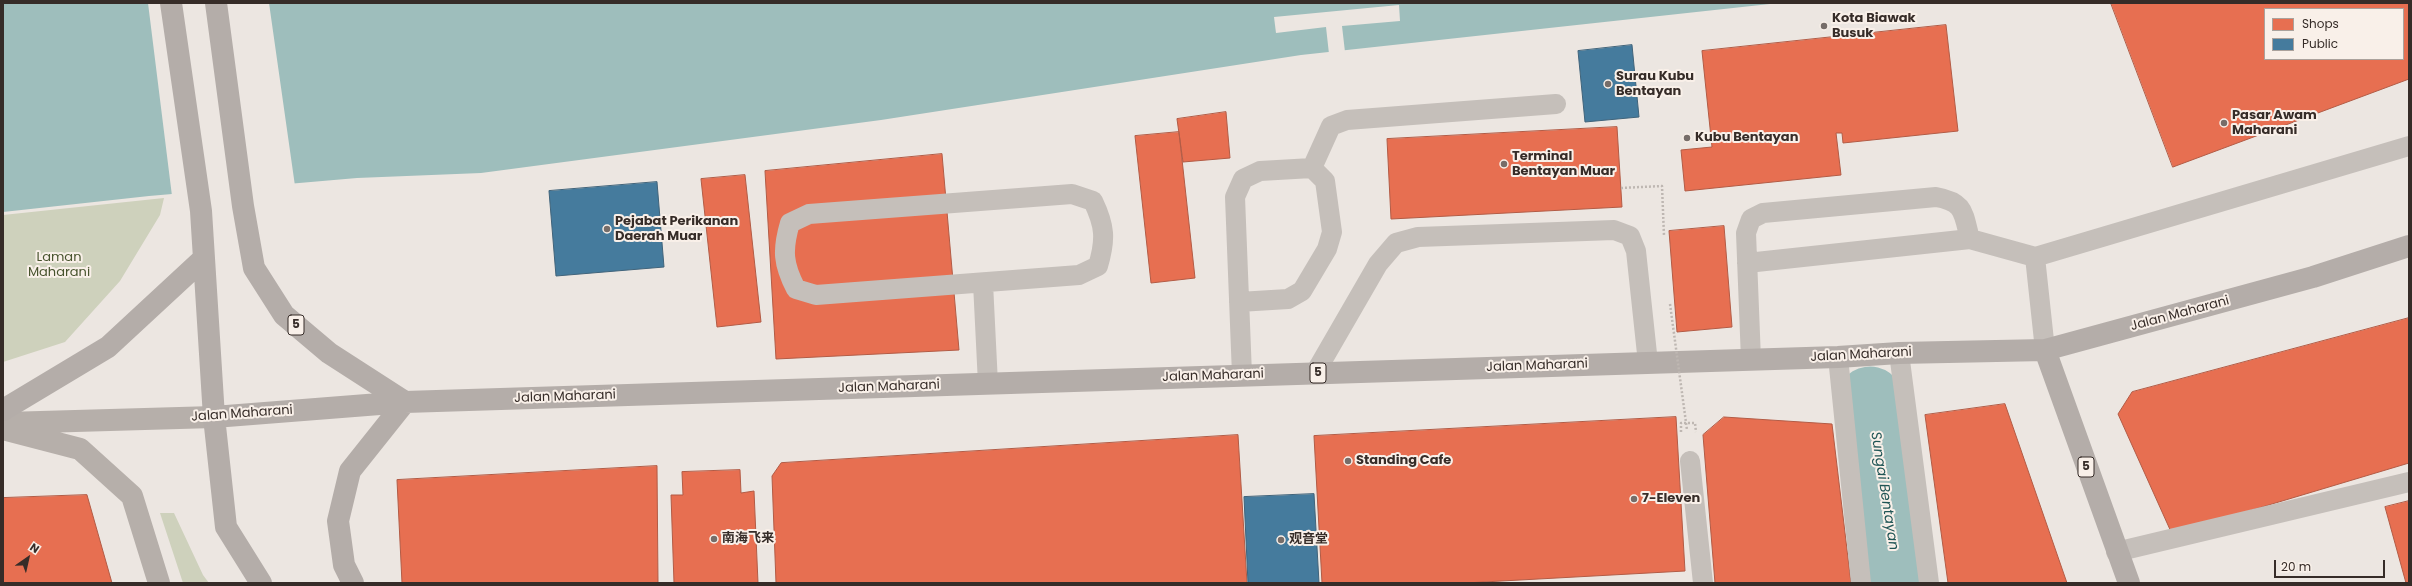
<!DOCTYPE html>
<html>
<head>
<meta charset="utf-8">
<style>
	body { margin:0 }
	#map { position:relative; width:2412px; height:586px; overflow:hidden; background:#ece6e1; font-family:Poppins,sans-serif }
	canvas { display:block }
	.frame { position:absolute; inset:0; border:4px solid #362c28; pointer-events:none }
	.legend { position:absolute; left:2264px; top:8px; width:140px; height:52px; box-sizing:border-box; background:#f9f0e9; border:1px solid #aba29c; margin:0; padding:5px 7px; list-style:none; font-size:12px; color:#362c28 }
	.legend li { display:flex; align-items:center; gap:8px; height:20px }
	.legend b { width:20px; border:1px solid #aba29c }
	.north { position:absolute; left:8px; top:538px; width:40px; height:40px; -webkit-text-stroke:3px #f9f0e9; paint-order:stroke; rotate:34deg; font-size:11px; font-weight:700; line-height:16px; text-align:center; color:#362c28 }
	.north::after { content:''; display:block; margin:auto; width:14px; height:18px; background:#362c28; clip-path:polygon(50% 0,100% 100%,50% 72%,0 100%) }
	.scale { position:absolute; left:2274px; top:560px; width:111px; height:18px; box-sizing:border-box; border:2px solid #362c28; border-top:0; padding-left:5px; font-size:12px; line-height:14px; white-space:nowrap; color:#362c28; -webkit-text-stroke:3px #f9f0e9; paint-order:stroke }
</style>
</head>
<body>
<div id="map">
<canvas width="2412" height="586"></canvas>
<div class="frame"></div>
<ul class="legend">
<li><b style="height:11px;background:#e76f51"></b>Shops</li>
<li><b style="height:11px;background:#457b9d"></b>Public</li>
</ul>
<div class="north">N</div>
<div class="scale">20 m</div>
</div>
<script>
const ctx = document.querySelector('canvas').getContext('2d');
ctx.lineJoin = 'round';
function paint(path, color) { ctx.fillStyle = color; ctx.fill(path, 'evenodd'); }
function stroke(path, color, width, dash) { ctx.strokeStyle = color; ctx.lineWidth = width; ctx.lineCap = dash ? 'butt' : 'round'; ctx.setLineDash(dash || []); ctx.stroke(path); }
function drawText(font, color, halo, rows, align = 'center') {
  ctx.font = font + ' Poppins,"Noto Sans SC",sans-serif'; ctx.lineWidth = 4; ctx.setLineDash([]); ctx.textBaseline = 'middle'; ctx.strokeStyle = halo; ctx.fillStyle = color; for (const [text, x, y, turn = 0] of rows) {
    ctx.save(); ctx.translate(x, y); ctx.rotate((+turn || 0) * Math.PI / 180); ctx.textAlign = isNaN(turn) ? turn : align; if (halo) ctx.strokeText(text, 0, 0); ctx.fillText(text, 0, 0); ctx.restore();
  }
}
paint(new Path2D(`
	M164 198 160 215 120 281 65 342 3 362V215Z
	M160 513H174L203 575 209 583H183Z`), '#ced1bc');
paint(new Path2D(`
	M3 3H1779L1301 55 881 120 481 173 357 178 149 196 3 212Z`), '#9ebebc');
paint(new Path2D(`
	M148 3H269L295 186 172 196Z
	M1399 5 1400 21 1342 26 1345 52 1329 54 1326 27 1276 33 1274 17Z`), '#ece6e1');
const shops = new Path2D(`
	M2111 3H2409V79L2173 167ZM2265 9H2403V59H2265Z
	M1946 25 1958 131 1843 143 1842 133H1836L1841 175 1685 191 1681 150 1712 147 1702 51Z
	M1226 112 1230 158 1183 162 1177 119Z
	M1617 127 1622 207 1391 219 1387 139Z
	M1179 132 1195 278 1151 283 1135 136Z
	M942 154 959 350 776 359 765 171Z
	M745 175 761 322 717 327 701 179Z
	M1724 226 1732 327 1677 332 1669 231Z
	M2409 318V463L2172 534 2118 414 2132 392Z
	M2005 404 2067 583H1948L1925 415Z
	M1676 417 1685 571 1465 583H1322L1314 436Z
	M1724 417 1832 424 1851 583H1715L1703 435Z
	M1238 435 1247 583H776L772 476 781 463Z
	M657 466 658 583H402L397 480Z
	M740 470 741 493 754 491 758 583H674L671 495H683L682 472Z
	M87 495 112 583H3V498Z
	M2409 501V583H2406L2385 507Z`);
paint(shops, '#e76f51');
stroke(shops, '#b25b45', 1);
const public = new Path2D(`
	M1632 45 1639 117 1585 122 1578 51Z
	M657 182 664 267 556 276 549 191Z
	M1314 494 1319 583H1248L1244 497Z`);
paint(public, '#457b9d');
stroke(public, '#40637a', 1);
stroke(new Path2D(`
	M1870 400 1898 583`), '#9ebebc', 67);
stroke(new Path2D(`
	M1621 188 1662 186 1664 236
	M1681 432V423H1695L1696 432`), '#beb7b2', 2.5, [2, 2]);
stroke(new Path2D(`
	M1312 168 1331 126 1347 120 1556 104
	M1072 194 1093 201C1105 226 1106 239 1098 266L1079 275 816 295 796 289C783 264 782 250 790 223L809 214Z
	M2035 257 2045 350
	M1747 263 1970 239
	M983 283 988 384
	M1239 302 1288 299 1302 291 1327 249 1332 232 1325 181 1312 168 1260 171 1243 179 1235 197 1242 375
	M1899 353 1929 583
	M1838 357 1861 583
	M1751 360 1746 233 1751 219 1763 213 1936 197C1965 202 1963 213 1970 239L2035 257 2409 146
	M1315 373 1378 264 1396 243 1418 237 1614 230 1630 236 1636 251 1648 363
	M1690 461 1703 583
	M2116 552 2409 482`), '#c5bfba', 20);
stroke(new Path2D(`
	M6 423 214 417
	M3 429 80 449 132 496 159 583`), '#b6afaa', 22);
stroke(new Path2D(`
	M171 3 201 211 214 417 226 527 261 583
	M216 3 243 206 254 268 284 315 329 353 405 402 350 471 338 521 344 565 353 583
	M2045 350 2129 583
	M3 410 108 347 202 260
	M214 417 405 402 1838 357 1899 353 2045 350 2313 277 2409 246`), '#b4ada9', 22);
stroke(new Path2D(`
	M1670 304 1687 430`), '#beb7b2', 2.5, [2, 2]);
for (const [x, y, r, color] of [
	[1824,26,4,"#766d69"],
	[1608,84,4,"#766d69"],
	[2224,123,4,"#766d69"],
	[1687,138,4,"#766d69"],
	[1504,164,4,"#766d69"],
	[607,229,4,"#766d69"],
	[1348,461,4,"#766d69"],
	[1634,499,4,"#766d69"],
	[714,539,4,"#766d69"],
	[1281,540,4,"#766d69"]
]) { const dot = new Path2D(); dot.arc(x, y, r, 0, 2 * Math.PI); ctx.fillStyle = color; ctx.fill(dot); stroke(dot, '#f9f0e9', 1.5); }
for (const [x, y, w] of [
	[296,325,16],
	[1318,373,16],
	[2086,467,16]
]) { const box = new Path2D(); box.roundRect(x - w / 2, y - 10, w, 20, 3); ctx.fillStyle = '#f9f0e9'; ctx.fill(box); stroke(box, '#362c28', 1); }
drawText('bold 12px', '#362c28', null, [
	["5",296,325],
	["5",1318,373],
	["5",2086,467]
]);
drawText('bold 13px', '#362c28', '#f9f0e9', [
	["Kota Biawak",1832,19],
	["Busuk",1832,34],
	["Surau Kubu",1616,77],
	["Bentayan",1616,92],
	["Pasar Awam",2232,116],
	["Maharani",2232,131],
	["Kubu Bentayan",1695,138],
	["Terminal",1512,157],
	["Bentayan Muar",1512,172],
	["Pejabat Perikanan",615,222],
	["Daerah Muar",615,237],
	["Standing Cafe",1356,461],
	["7-Eleven",1642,499],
	["南海飞来",722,539],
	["观音堂",1289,540]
], 'left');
drawText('13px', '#47532d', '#f9f0e9', [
	["Laman",59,258],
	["Maharani",59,273]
]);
drawText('13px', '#362c28', '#f9f0e9', [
	["Jalan Maharani",2180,314,-15],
	["Jalan Maharani",1861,355,-3],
	["Jalan Maharani",1537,366,-2],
	["Jalan Maharani",1213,376,-2],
	["Jalan Maharani",889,387,-2],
	["Jalan Maharani",565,397,-2],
	["Jalan Maharani",242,414,-4]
]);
drawText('italic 14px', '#205555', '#f9f0e9', [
	["Sungai Bentayan",1884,491,81]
]);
</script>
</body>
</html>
